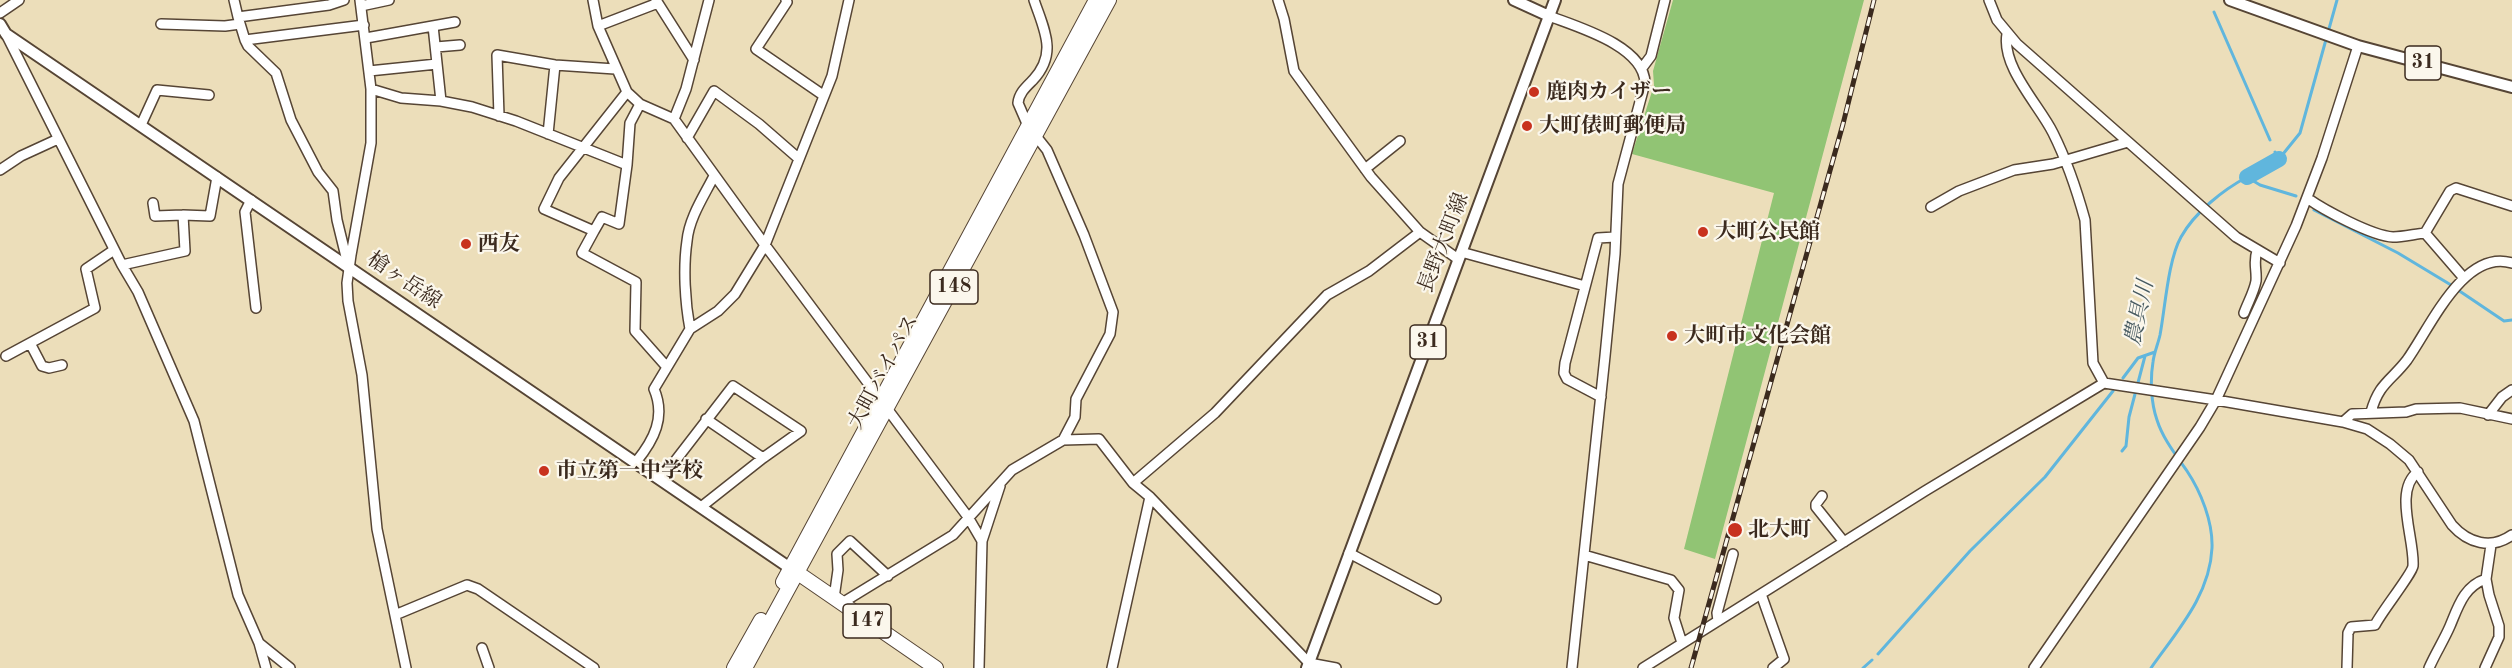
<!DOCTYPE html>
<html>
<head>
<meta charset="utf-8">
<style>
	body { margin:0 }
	canvas { display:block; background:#ecdeba }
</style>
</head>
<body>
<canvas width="2512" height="668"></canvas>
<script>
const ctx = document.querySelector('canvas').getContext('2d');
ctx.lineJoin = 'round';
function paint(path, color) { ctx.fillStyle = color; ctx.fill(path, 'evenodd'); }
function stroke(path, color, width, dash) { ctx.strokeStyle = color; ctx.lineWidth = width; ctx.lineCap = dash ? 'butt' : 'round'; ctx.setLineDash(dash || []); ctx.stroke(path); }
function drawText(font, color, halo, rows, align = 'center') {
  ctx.font = font + ' "Old Standard TT","Noto Serif JP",serif'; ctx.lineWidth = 4.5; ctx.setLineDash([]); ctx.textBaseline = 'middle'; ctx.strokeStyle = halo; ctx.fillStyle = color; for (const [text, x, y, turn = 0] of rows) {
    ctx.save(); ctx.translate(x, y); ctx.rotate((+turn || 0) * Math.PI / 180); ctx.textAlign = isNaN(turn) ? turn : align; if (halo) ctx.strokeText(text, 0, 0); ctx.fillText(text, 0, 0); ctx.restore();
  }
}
paint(new Path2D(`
	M1673 0H1864L1715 559 1684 549 1774 193 1632 154 1654 85 1653 71Z`), '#91c474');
stroke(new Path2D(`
	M2214 12 2270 140
	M2275 152 2279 159 2300 133 2337 0
	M2314 210 2398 253 2451 285
	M2458 290 2504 321 2512 320
	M2123 378 2138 358 2155 352
	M2122 451 2126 446 2129 417 2145 356
	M1878 654 1970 551 2045 477 2113 391
	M1863 668 1872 660
	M2151 668C2177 631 2210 595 2212 548 2213 522 2201 492 2187 471 2176 455 2163 439 2157 420 2151 403 2150 380 2153 362 2154 353 2158 344 2160 335 2165 309 2168 260 2181 237 2195 212 2223 190 2247 177L2260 185 2296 196`), '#60b6dd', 3);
stroke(new Path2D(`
	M2247 177 2279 159`), '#60b6dd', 16);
const minor = new Path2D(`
	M234 0 238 17 329 5 344 0
	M360 0 371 89V143L351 255 347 283 348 301 362 375 377 529 406 668
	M593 0 598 26 627 92 640 104 674 119 765 245 968 517 982 541
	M656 0 694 60
	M786 0 787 2 756 49 823 95
	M1278 0 1284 19 1294 71 1371 177 1420 232 1458 259
	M1989 0 1997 20 2017 44 2236 237 2280 263
	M361 6 389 0
	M0 13 19 0
	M1549 16C1578 27 1644 46 1645 83L1618 184 1615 254 1605 356 1572 668
	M238 17 245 40 364 25
	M161 24 225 26 240 24
	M433 26 441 101
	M598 26 658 3
	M6 34 122 265 138 292 194 421 238 595 259 643 290 668
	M2007 34C2001 67 2040 106 2053 133 2067 161 2077 191 2085 220L2093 363 2104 383
	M366 38 455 22
	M245 40 248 46 276 73 291 120 318 172 333 191 337 220 348 265
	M436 47 460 45
	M1642 68 1651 56 1665 0
	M369 71 437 64
	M371 89 401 98 441 101 472 107 516 121 627 165
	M627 92 559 178 544 209 594 231 602 217 619 224 627 165 630 123 640 104
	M499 116 497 55 555 65 615 69
	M674 119 686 89 709 0
	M141 125 157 90 209 95
	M548 134 555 65
	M687 138 714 91 759 124 798 158
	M1365 169 1400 141
	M0 170 21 156 58 139
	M2307 198C2324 210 2372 236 2393 237 2403 237 2415 234 2425 233
	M251 200 245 212 256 308
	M153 203 155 216 183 215
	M1931 207 1959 191 2014 170 2053 164 2128 142
	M594 231 582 253 636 282 635 331 666 366
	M1461 252 1585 286
	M122 265 185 251 183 215 210 216 217 177
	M2463 277 2425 233 2450 191 2456 188 2512 206
	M2244 313C2248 302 2254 292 2256 281 2257 270 2253 262 2257 251
	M690 329C685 302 683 268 687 241 689 218 704 196 714 176
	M30 343 42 366 49 368 62 365
	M6 356 95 308 86 269 114 250
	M1601 397 1567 379 1564 373 1565 363 1598 238 1615 237
	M2371 412C2379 383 2391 381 2407 360 2430 328 2464 248 2512 263
	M2488 415 2502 397 2512 390
	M706 419 763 458
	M2343 422 2352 414 2406 412 2416 409 2460 408 2512 419
	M1063 440 1099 439 1133 483 1150 497 1309 663 1336 668
	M636 462C654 440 666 417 654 389L690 329 718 311 735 294 765 245 832 76 849 0
	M662 478 733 386 801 431 763 458 701 507
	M1133 483 1215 413 1327 295 1369 271 1420 232
	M1822 496 1816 504V507L1844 542
	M1349 553 1436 599
	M1584 555 1671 580 1679 590 1674 618 1682 643
	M1761 594 1784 659 1773 668
	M834 598 838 570 837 554 850 541 888 576
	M842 603 953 535 1012 470 1063 440 1075 417 1076 399 1110 334 1113 312 1084 235 1047 150 1028 126 1018 103C1019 93 1026 87 1033 80 1058 53 1044 30 1034 0
	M395 615 467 585 478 589 594 668
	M1718 621 1717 613 1733 554
	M259 643 266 668
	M482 648 489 668
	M979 668 982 541 1000 486
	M1112 668 1150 497
	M1643 668 1925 491 2104 383 2216 400 2343 422 2367 429 2390 444 2409 460 2452 525C2468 543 2491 550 2512 535
	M2034 668 2200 427 2216 400 2296 226 2322 158 2358 46
	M2347 668 2348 633 2351 627 2375 625C2382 611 2412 574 2413 566 2415 540 2393 490 2418 472
	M2429 668C2435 654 2444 640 2450 626 2458 607 2464 586 2486 579
	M2485 668 2499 637V626L2489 595 2486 579 2491 545`);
const major = new Path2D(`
	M1514 0 1549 16
	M2230 0 2358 46 2512 87
	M0 24 6 34 790 568
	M1307 668 1555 0`);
const highway = new Path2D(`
	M792 569 936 668
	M783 582 1096 0
	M734 668 761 620
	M745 668 1109 0`);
stroke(minor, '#564535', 12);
stroke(major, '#564535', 14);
stroke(highway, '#564535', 16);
stroke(minor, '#fff', 9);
stroke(major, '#fff', 10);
stroke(highway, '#fff', 14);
const rail = new Path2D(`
	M1691 668 1843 124 1874 0`);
stroke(rail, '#3b2a1e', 5);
stroke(rail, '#fbf7ec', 3, [9]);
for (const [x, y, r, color] of [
	[1534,92,6,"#c8321e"],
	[1527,126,6,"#c8321e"],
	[1703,232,6,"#c8321e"],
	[466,244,6,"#c8321e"],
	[1672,336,6,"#c8321e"],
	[544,471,6,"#c8321e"],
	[1735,530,8,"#c8321e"]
]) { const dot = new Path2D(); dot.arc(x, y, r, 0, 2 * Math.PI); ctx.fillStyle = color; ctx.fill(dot); stroke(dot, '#fbf7ec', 2); }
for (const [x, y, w] of [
	[2423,63,36],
	[954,287,48],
	[1428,342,36],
	[867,621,48]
]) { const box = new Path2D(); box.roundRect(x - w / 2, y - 17, w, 34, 4.5); ctx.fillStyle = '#fbf7ec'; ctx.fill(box); stroke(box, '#3b2a1e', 1.5); }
drawText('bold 20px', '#3b2a1e', null, [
	["31",2423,63],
	["148",954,287],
	["31",1428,342],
	["147",867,621]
]);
drawText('bold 21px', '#3b2a1e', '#fbf7ec', [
	["鹿肉カイザー",1546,92],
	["大町俵町郵便局",1539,126],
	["大町公民館",1715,232],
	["西友",478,244],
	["大町市文化会館",1684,336],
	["市立第一中学校",556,471],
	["北大町",1748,530]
], 'left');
drawText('21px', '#3b2a1e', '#fbf7ec', [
	["長野大町線",1444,243,-69],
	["槍ヶ岳線",404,281,34],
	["大町バイパス",884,372,-62]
]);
drawText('italic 22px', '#485b61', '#fbf7ec', [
	["農具川",2140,313,-78]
]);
</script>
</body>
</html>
